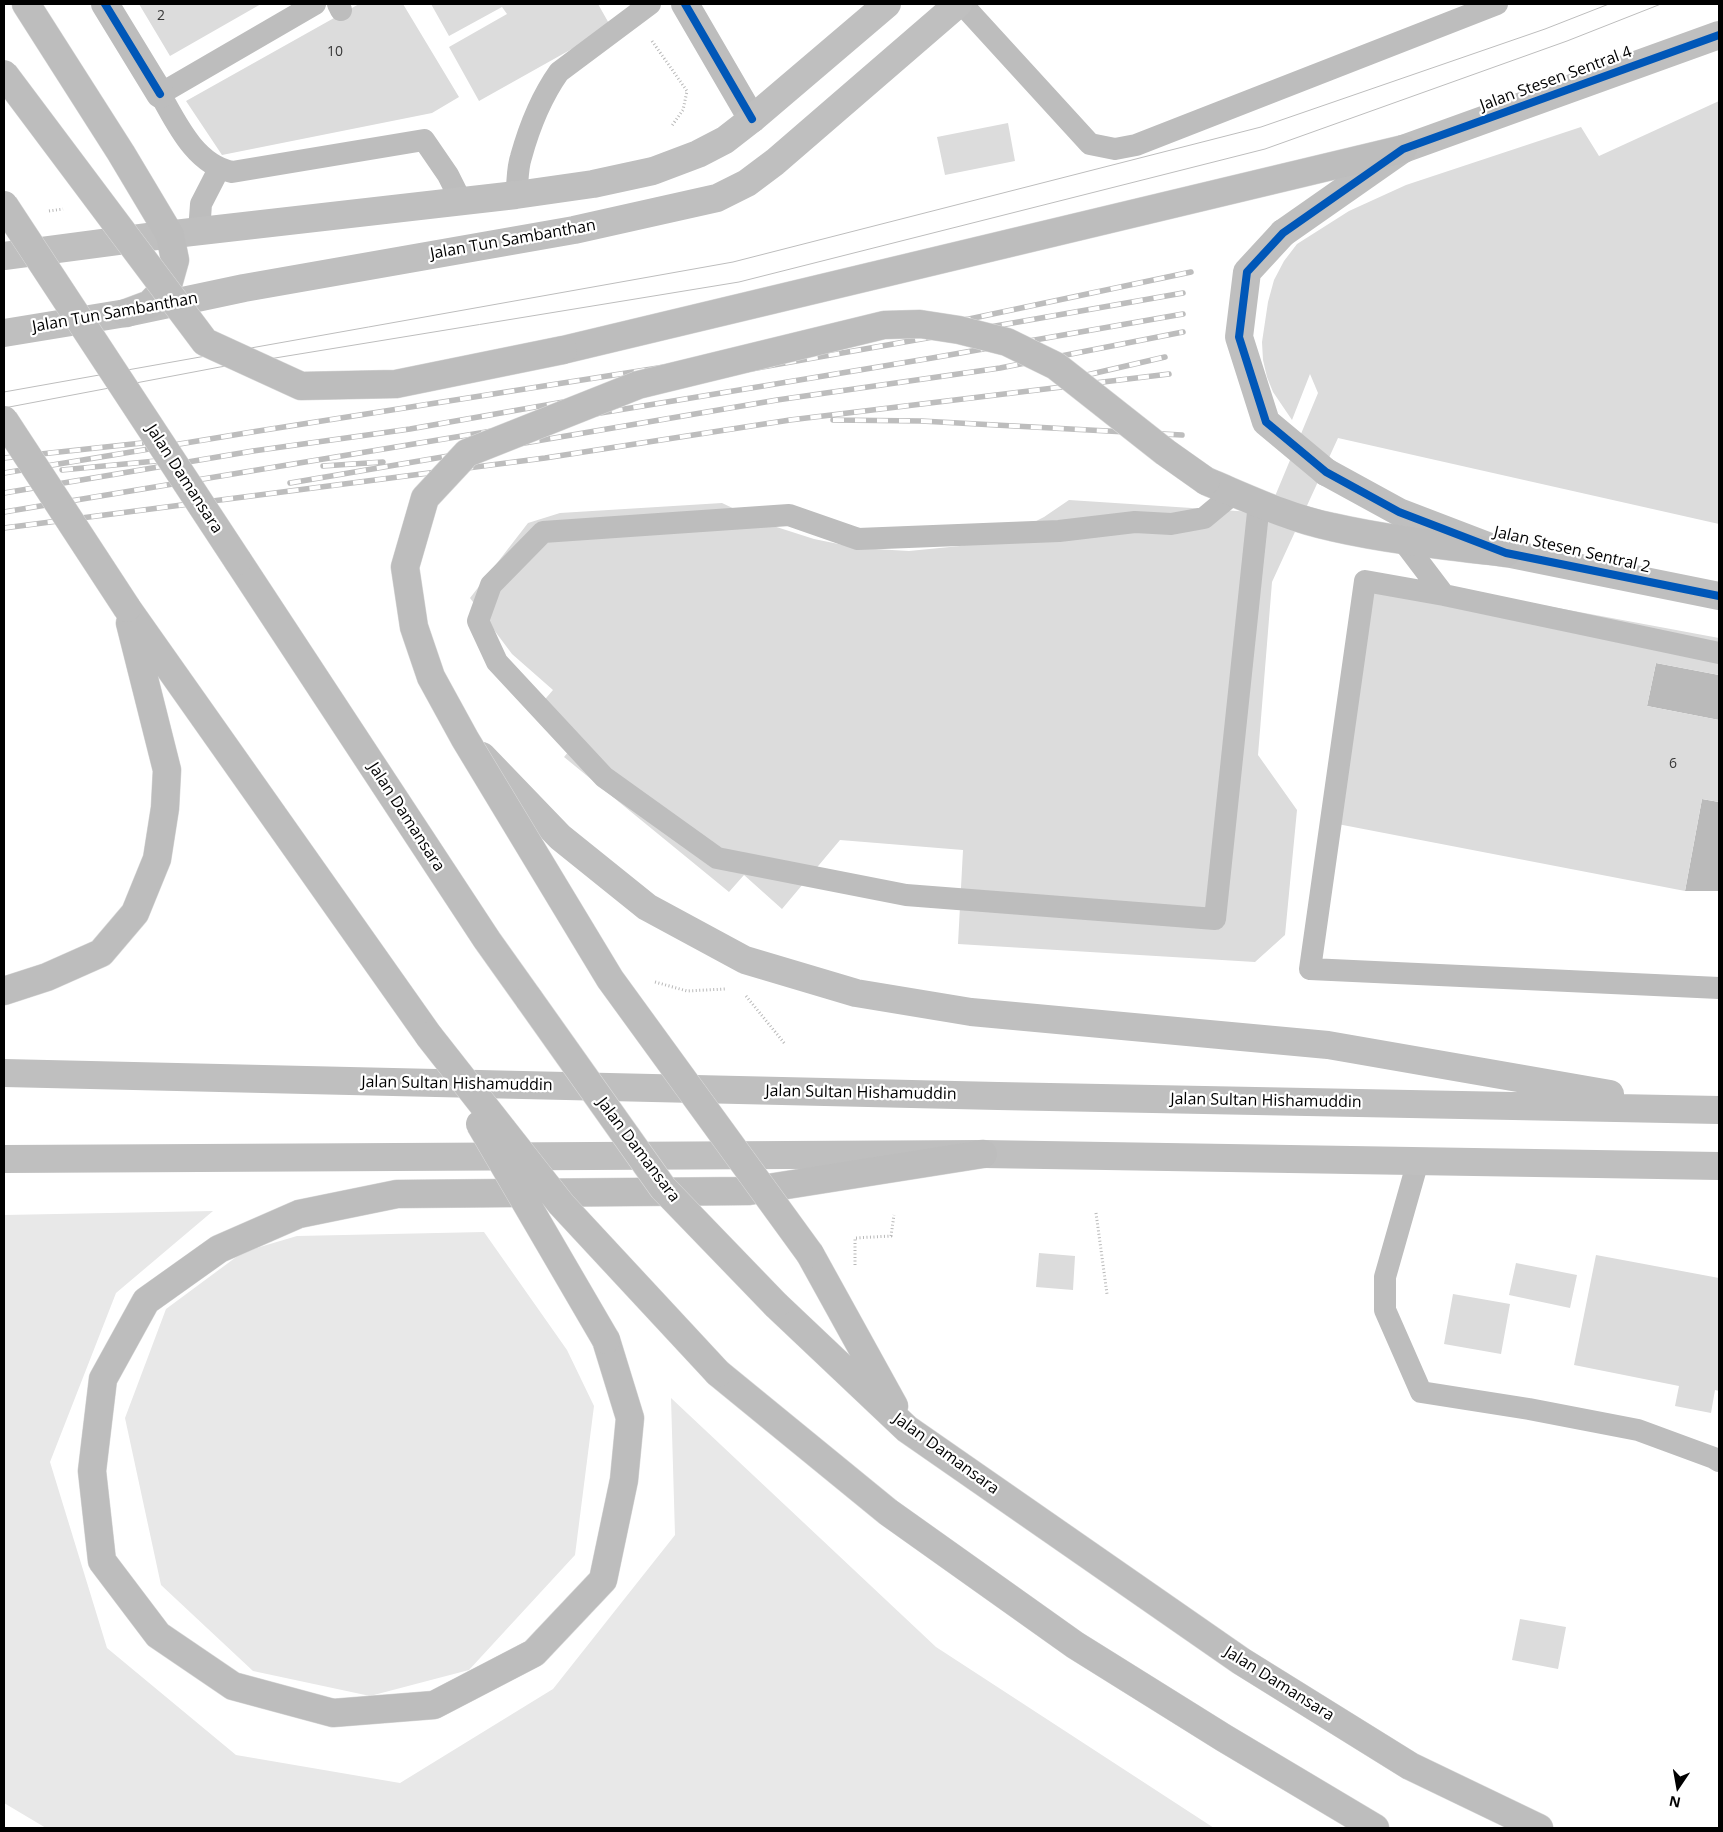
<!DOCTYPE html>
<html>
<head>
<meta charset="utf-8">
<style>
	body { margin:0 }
	#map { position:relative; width:1723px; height:1832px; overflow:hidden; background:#fff; font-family:"Open Sans",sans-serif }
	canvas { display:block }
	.frame { position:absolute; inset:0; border:5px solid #000; pointer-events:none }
	.north { position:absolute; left:1653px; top:1762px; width:50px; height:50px; -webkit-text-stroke:4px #fff; paint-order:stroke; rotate:192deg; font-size:14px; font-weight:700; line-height:20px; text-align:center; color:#000 }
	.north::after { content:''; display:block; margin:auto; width:18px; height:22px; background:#000; clip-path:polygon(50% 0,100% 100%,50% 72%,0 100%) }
</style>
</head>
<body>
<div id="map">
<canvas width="1723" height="1832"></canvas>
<div class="frame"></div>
<div class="north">N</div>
</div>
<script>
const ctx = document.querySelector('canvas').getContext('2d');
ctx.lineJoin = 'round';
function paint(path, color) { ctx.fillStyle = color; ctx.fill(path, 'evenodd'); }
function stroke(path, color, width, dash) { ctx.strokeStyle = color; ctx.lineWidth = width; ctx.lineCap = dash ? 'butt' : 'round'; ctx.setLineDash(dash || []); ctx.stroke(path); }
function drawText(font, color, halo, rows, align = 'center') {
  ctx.font = font + ' "Open Sans",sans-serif'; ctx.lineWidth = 4.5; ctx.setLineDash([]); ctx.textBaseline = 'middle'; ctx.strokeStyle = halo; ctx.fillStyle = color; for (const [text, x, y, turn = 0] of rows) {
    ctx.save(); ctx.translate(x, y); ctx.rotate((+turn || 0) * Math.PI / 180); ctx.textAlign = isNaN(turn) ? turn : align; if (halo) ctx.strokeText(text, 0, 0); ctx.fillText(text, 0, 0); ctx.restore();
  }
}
paint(new Path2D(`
	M213 1211 116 1293 50 1462 107 1648 236 1755 400 1783 553 1689 675 1535 671 1398 936 1647 1214 1828H46L4 1803V1215Z
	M484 1232 567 1350 594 1406 575 1555 469 1670 370 1696 253 1671 161 1585 125 1418 166 1309 243 1252 297 1236Z`), '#e8e8e8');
paint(new Path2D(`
	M1656 663 1719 675V720L1647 706Z
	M1702 799 1719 802V891H1685Z`), '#bababa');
paint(new Path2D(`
	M139 4H261L170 56Z
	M359 4H403L459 97 432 113 222 155 186 101Z
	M431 4H598L611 27 479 101 449 47 507 14 502 7 449 36Z
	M1719 101V524L1338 438 1272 582 1258 755 1297 810 1285 935 1255 962 958 944 963 850 840 840 782 909 744 875 729 892 564 757 580 738 540 705 553 690 512 654 470 598 528 523 560 513 722 503 764 523 814 539 858 548 909 551 960 546 1013 533 1044 517 1069 500 1268 513 1318 393 1310 374 1292 420 1273 392 1267 377 1263 360 1262 342 1268 302 1274 280 1284 261 1297 244 1349 211 1406 185 1581 127 1599 156Z
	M1008 123 1015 161 945 175 937 137Z
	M1370 573 1719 638V675L1656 663 1647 706 1719 720V802L1702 799 1685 891 1322 821Z
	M1039 1253 1075 1256 1073 1290 1036 1287Z
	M1596 1255 1719 1278V1391L1715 1390 1711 1413 1675 1406 1679 1386 1574 1365Z
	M1516 1263 1577 1275 1570 1308 1509 1295Z
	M1453 1294 1510 1304 1501 1354 1444 1344Z
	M1520 1619 1566 1627 1558 1669 1512 1660Z`), '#dcdcdc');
const primary = new Path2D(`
	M26 4 121 153 170 235 175 260 168 285 150 304 126 313
	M563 350 1403 149
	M1206 481C1247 498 1288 518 1332 527 1389 540 1448 546 1506 553
	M238 561 487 940 529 999
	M127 608 429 1036
	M4 991 47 977 101 953 135 913 157 859 165 808 167 770 130 623
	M810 1254 894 1406
	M776 1305 907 1429 1241 1661 1410 1766 1539 1828
	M606 1340 630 1418 624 1480 603 1580 534 1653 434 1705 333 1713 233 1686 158 1635 102 1561 92 1471 103 1379 146 1301 219 1249 299 1214 397 1194 749 1191 983 1154
	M718 1373 888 1512 1075 1645 1224 1738 1375 1828`);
stroke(primary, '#dbdbdb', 29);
stroke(new Path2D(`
	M652 41 687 91 683 110 671 127
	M49 211 63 209
	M655 982 687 991 725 989
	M746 996 785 1044
	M1096 1213 1107 1294
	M855 1265V1238L891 1236 894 1215`), '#b8b8b8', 3, [1, 2.5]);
stroke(new Path2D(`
	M315 4 160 94C177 124 195 164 232 172L424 140 448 175 461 201
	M338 4 341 10
	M962 4 1090 144 1115 149 1136 145 1497 4
	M516 195C518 183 517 169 521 157 529 128 542 96 559 72L650 4
	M199 232 201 204 219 169
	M1234 493 1204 518 1171 524 1135 522 1059 531 858 539 789 515 543 532 491 585 478 621 497 662 604 777 717 858 906 895 1215 919 1259 503
	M1403 541 1444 595 1719 653
	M1444 595 1365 581 1310 969 1719 988
	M1418 1161 1385 1277V1310L1421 1392 1529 1409 1638 1430 1714 1458 1719 1461`), '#bdbdbd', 22);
stroke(new Path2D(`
	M105 4 160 94
	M685 4 752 119`), '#bdbdbd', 28);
stroke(new Path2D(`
	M1283 233 1403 149 1719 35
	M4 256 148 237 516 195 593 184 653 171 698 154 725 140 752 119 887 4
	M4 333 126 313 244 288 574 230 717 198 747 183 775 162 958 4
	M1326 472 1399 512 1506 553 1719 596
	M482 756 560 837 647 907 745 960 856 993 971 1012 1328 1045 1610 1094
	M4 1073 998 1096 1719 1110
	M4 1159 983 1154 1719 1166`), '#bfbfbf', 28);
stroke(primary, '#bdbdbd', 28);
stroke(new Path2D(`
	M4 392 733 262 1261 127 1545 29 1609 4
	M4 408 220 367 739 282 1265 149 1567 41 1661 4`), '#bdbdbd', 1);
const rail = new Path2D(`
	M1065 380 1165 357
	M833 420 921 421 1182 435
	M4 458 142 443
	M323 466 383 462
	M62 470 156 461
	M4 473 252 432 969 319 1191 272
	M290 483 777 400 1000 368 1183 332
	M4 493 253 451 410 429 1183 293
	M4 512 932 358 1183 314
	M4 528 545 458 790 420 1169 374`);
stroke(rail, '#bdbdbd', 5.5);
stroke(rail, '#fff', 4, [11]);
const primaryBridge = new Path2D(`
	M4 74 205 342 301 386 396 384 563 350
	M4 205 238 561
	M4 420 127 608
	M529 999 663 1188 776 1305
	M429 1036 561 1204 718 1373
	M480 1124 606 1340
	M810 1254 610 979 465 739 431 677 414 627 405 567 425 498 467 453 638 385 884 325 920 324 959 330 1007 342 1056 366 1165 452 1206 481`);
stroke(primaryBridge, '#dbdbdb', 29, []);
stroke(new Path2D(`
	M1283 233 1247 272 1239 337 1266 422 1326 472`), '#bfbfbf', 28);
stroke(primaryBridge, '#bdbdbd', 28);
stroke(new Path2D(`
	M105 4 160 94
	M685 4 752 119
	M1719 35 1403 149 1283 233 1247 272 1239 337 1266 422 1326 472 1399 512 1506 553 1719 596`), '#0057b8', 8);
drawText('14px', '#373737', null, [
	["2",161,16],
	["10",335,52],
	["6",1673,764]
]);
drawText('16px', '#000', '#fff', [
	["Jalan Stesen Sentral 4",1556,79,-20],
	["Jalan Tun Sambanthan",513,240,-10],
	["Jalan Tun Sambanthan",115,313,-10],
	["Jalan Damansara",184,479,57],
	["Jalan Stesen Sentral 2",1572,550,13],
	["Jalan Damansara",406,817,57],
	["Jalan Sultan Hishamuddin",457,1084,1],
	["Jalan Sultan Hishamuddin",861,1093,1],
	["Jalan Sultan Hishamuddin",1266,1101,1],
	["Jalan Damansara",638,1150,53],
	["Jalan Damansara",946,1454,36],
	["Jalan Damansara",1279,1684,32]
]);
</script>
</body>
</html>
